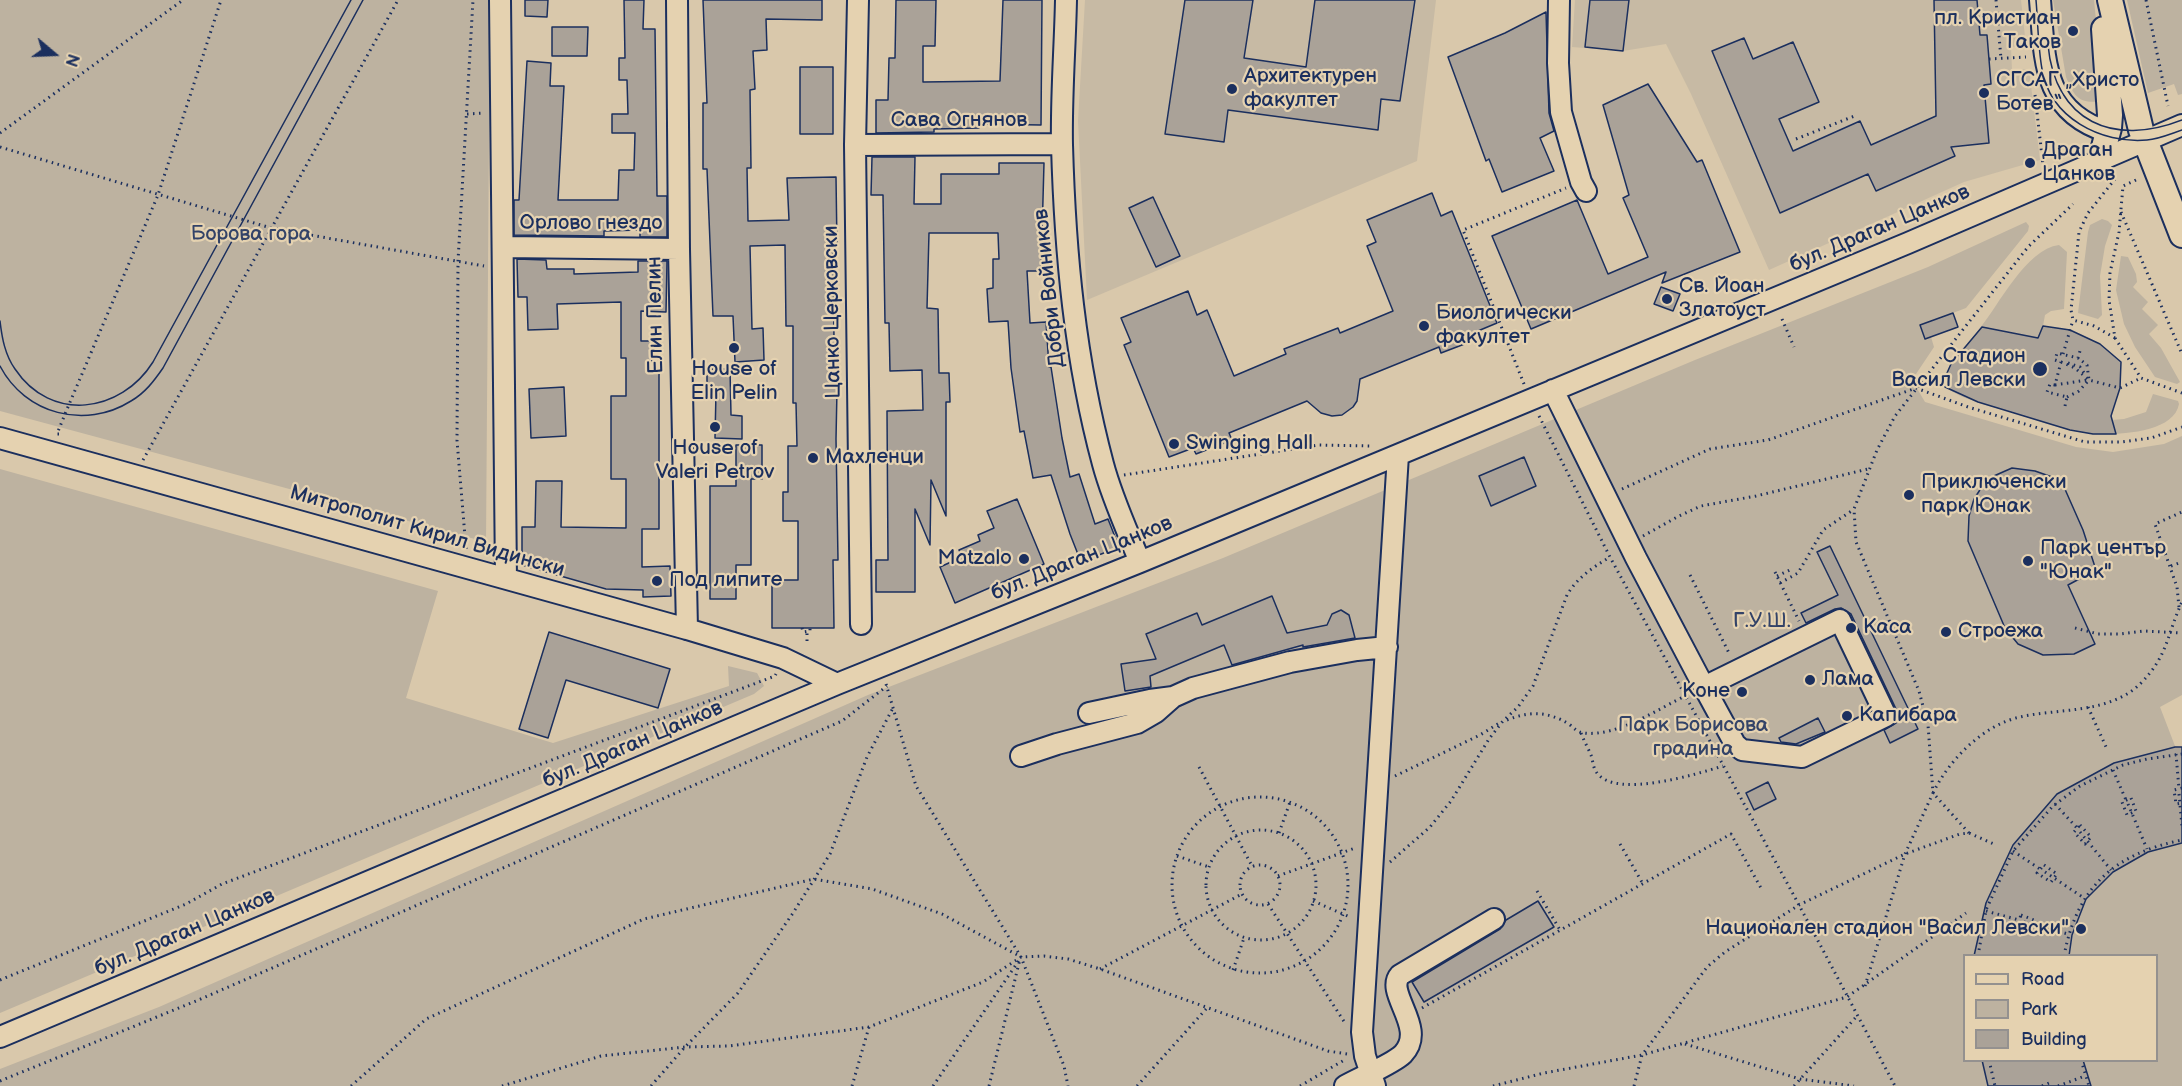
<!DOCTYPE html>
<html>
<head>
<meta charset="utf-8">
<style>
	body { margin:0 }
	#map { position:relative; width:2182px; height:1086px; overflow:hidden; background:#d9c8ab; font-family:"Balsamiq Sans",sans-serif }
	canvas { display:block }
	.legend { position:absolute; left:1963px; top:954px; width:195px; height:108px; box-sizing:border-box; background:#e5d2b0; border:2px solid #94918f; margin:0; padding:8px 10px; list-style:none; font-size:18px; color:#1b2f5e }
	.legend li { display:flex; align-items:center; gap:12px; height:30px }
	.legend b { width:30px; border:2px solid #94918f }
	.north { position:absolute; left:24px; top:24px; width:60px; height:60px; -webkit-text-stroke:4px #e5d2b0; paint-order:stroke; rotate:109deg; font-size:16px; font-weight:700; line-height:24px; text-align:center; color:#1b2f5e }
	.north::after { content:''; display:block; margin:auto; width:21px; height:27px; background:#1b2f5e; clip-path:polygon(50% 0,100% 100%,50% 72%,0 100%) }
</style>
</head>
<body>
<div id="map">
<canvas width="2182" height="1086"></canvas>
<ul class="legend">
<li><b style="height:8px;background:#e5d2b0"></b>Road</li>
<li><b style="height:16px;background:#bdb2a0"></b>Park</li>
<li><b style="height:16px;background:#aaa298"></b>Building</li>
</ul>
<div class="north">N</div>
</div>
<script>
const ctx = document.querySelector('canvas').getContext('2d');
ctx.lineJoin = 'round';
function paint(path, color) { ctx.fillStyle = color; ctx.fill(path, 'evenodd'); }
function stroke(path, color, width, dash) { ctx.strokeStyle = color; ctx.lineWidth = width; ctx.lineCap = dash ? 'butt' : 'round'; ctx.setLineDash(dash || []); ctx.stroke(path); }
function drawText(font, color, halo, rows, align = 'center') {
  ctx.font = font + ' "Balsamiq Sans",sans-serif'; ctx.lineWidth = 4.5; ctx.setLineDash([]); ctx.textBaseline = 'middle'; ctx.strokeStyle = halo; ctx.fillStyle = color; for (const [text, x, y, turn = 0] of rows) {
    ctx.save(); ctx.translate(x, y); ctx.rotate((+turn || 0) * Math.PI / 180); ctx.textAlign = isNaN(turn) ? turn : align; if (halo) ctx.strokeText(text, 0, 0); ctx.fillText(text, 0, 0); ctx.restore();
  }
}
paint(new Path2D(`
	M1085 0H1436L1417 161 1087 300 1078 121Z
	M1575 0H2021L2026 46 2011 47 2012 70 2029 69 2040 160 1964 182 1769 270 1691 94 1666 44 1623 51 1572 47Z`), '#c7baa4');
paint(new Path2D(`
	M0 0H490L486 542 0 411Z
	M2053 0H2094L2104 101C2080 104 2075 99 2066 77Z
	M2127 0H2182V94L2178 95 2174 84 2148 93Z
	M2102 219 2108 221 2112 225 2105 246 2100 276 2102 315 2098 319 2078 313 2088 232 2090 225Z
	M2026 222 2029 226 2028 231 1966 308 1921 325 1925 339 1931 337 1934 347 1912 380 1925 402 2076 447 2113 452 2164 444 2182 436V695L2160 707 2175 746 2182 747V1086H0V1069L159 1007 868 695 1223 558 1695 360 1928 267ZM1964 956H2156V1060H1964Z
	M2059 245 2067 252 2064 309 2051 311 2045 315 2043 326C2079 331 2094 339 2121 362 2112 376 2106 404 2112 420L2124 419 2146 412 2153 394 2178 401 2179 404C2174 433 2118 435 2094 434 2067 432 2040 421 2014 413 1992 406 1964 401 1945 387L1943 382C1949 361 1967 346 1980 328 1999 305 2026 249 2059 245Z
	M2121 256 2128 257 2136 274 2137 282 2133 287 2148 302 2142 309 2158 325 2149 334 2161 348 2180 382 2177 384 2155 377 2135 347 2124 324 2116 290Z
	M0 469 438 591 406 698 553 743 729 686 728 666 757 673 764 686 754 694 0 1013Z`), '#bdb2a0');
const building = new Path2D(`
	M525 0H548L547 17 525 16Z
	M624 0H644L643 29H655L657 196H667V237H640V230L604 231V236L514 235V200H519L527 61 551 63 550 86H564L558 200H618L619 170H634L635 133H612V114H628L627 80H619V58H625Z
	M703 0H822V20L766 19 767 50 753 51 755 89 750 90 751 168H747L748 221 789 220 787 178 836 177 837 247H833L834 340H838L836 439 838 560H833L834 628H772V580H798V521H783V492H788V446H797L796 403H793V326H786L785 245 750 246 752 329 763 328 764 360 735 362 733 316H713L707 169H703V103H707Z
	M896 0H936L935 46H923V82L1000 81 1003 0H1042L1041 125 979 124V128L934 129V132L876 133V100H888L889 58H895Z
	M1185 0H1253L1244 58 1306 67 1315 0H1415L1400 101 1381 99 1378 130 1228 110 1224 142 1165 134Z
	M1590 0H1629L1623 51 1585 47Z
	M1934 0H1977L1980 35H1987L1991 84 1984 85 1989 143 1951 147 1955 156 1876 191 1868 174 1780 213 1712 51 1744 38 1753 59 1793 42 1819 102 1779 119 1793 151 1860 121 1871 145 1936 116Z
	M1546 12 1549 113 1554 131 1540 138 1554 171 1502 192 1489 159 1486 161 1448 57 1505 33Z
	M552 27H588L587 56H552Z
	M800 67H833V134H800Z
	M1648 84 1697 162 1702 160 1740 252 1662 283 1666 272 1531 329 1492 236 1577 200 1608 274 1648 257 1623 198 1629 195 1603 105Z
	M872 157H915L914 204H941V174H999V163H1044L1041 271H1027L1030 323 1046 322 1049 367H1051L1062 438 1070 477 1079 474 1095 524 1108 519 1119 547 1081 562 1070 534 1051 475 1033 478 1024 431 1020 432 1011 368 1008 321 989 322 987 289 993 288V259H999L998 233H929L927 308 938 309 939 373H949L950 402H946V516L931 480 930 545 915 509V592H876V560H888L887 411 923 410 922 370 890 371 889 323H885L883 195H871Z
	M1432 193 1441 216 1452 211 1497 323 1473 333 1475 340 1441 353 1439 347 1360 379 1357 401 1353 407 1342 415 1332 416 1321 413 1307 401 1229 433 1232 440 1196 454 1193 448 1169 457 1124 345 1131 342 1121 318 1188 291 1197 315 1207 310 1234 376 1286 354 1284 349 1338 328 1340 333 1393 311 1367 246 1376 242 1367 220Z
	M1153 197 1180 256 1156 267 1129 208Z
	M517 259 546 260 547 269H574V274L638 272V261H667L666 312 641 311V341H652V370H659V529H642V567L670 566 671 596 643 597V590L606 589 522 565V527H535L536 481H562L561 527 626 528V479H611V396H626V358H621V302L557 304 558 329 528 330 527 297H518Z
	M1661 287 1680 294 1673 311 1654 304Z
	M1953 313 1958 327 1925 339 1920 325Z
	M2043 326 2070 330 2100 344 2121 362 2120 388 2111 416 2116 434H2093L2070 430 1978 402 1945 387 1943 382 1951 364 1982 327 2038 338Z
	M707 369H730L731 415 742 416V439L715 438 716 392H707Z
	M564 387 566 436 531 438 529 389Z
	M736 445H762V479H751V565H736V599H710V486H736Z
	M1524 457 1536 486 1491 506 1479 476Z
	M2012 468 2035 471 2052 477 2064 487 2083 530 2096 570 2068 585 2095 644 2074 654 2043 655 2018 644 2005 628 1968 541 1969 516 1974 499 1987 479Z
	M1017 499 1044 564 955 603 940 567 962 557 959 550 980 541 978 535 994 528 987 511Z
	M1830 546 1918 729 1890 743 1884 730 1896 723 1898 717 1897 711 1851 614 1841 608 1835 609 1806 623 1801 613 1838 595 1817 552Z
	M1272 596 1287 633 1327 625 1332 614 1341 610 1349 615 1355 638 1303 647V645L1232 665 1224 645 1150 676 1151 687 1125 691 1121 664 1156 659 1146 634 1197 613 1202 625Z
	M549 632 670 669 658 708 566 680 548 738 519 729Z
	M1818 718 1825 732 1796 744 1781 742 1779 738Z
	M2175 747H2182V843L2148 852 2113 872 2086 899 2072 935 2069 956H1974L1986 903 2013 845 2057 794 2114 763Z
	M1768 782 1776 799 1754 810 1746 793Z
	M1538 901 1554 927 1424 1002 1412 982 1500 929 1506 920Z
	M1982 1060H2083L2091 1086H1988Z`);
paint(building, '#aaa298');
stroke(building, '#1b2f5e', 1.5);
const minor = new Path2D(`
	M500 0 506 578
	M677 0 679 249 687 629
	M858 0 855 145 861 624
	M1066 0C1065 48 1061 97 1062 145 1065 253 1075 360 1103 464 1112 498 1127 530 1140 562
	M1559 0 1558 63 1561 112 1581 182 1586 191
	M2040 0C2045 58 2041 111 2108 132
	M855 145 1062 144
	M503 247 679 249
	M1553 390 1636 558 1704 687
	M0 438 687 629 783 658 837 684
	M1840 620 1886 716 1802 757 1742 750 1735 744 1704 687Z
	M1089 713 1150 700 1173 697
	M1021 756 1057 744 1137 723 1156 712 1173 697 1193 688 1290 662 1357 650 1387 647
	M0 1037 837 684 1140 562 1908 243 2182 125
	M1345 1086C1359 1078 1393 1064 1403 1054 1428 1028 1384 993 1400 975L1494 919
	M1375 1086 1365 1056 1362 1032 1398 455`);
const major = new Path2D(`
	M2110 0 2141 130 2182 235
	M2100 162 2109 128 2110 115 2104 29`);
stroke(minor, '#1b2f5e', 24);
stroke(major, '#1b2f5e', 28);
stroke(new Path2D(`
	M1996 0 2001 59
	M2146 0 2168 106
	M1989 59 2026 57
	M2035 95 2043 165
	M467 114 485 113
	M0 133 183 0
	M1796 139 1857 115
	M0 147 271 228 484 266
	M2136 180 2123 186 2119 232 2110 273 2109 300 2115 338 2141 378 2182 393
	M2121 212 2182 354
	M1782 319 1794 347
	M2115 338 2094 326 2073 320 2071 310 2079 232 2088 213 2115 179
	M2063 354 2073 320
	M2061 362 2075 368 2089 380 2120 388 2141 378
	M2068 363 2080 367 2086 376
	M1524 384 1463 230 1566 188
	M2055 385 2087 380
	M2067 397 2079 391 2089 380 2087 365 2078 358
	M2065 406 2067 397 2047 392 2050 384 2055 385 2061 362 2055 360 2057 353 2078 358 2080 351
	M1539 416 1610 557 1799 905 1895 1086
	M59 434H57L65 414 158 195 221 0
	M143 460 398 0
	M1124 475 1319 445 1370 446
	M1622 489 1710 449 1768 440 1916 388 1968 407 2085 442H2121L2151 438 2182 427
	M1643 536 1679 516 1701 506 1756 496 1868 469
	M466 549 457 440 458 261 473 0
	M2171 566 2182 562
	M1775 572 1799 621
	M1690 575 1730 655
	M1777 576 1790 570
	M1780 583 1798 573 1823 530 1853 510
	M2179 607 2177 587 2155 524 2182 512
	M802 628 803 632 810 631V628
	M2075 628 2098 634H2120L2144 631 2182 633
	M807 641V632
	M886 684 916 786 1021 957 1064 1066 1068 1086
	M2088 707 2107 749
	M1507 720C1530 711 1547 711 1569 724 1574 728 1578 733 1584 733 1617 737 1658 709 1687 695
	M1581 733C1584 741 1588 748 1591 755 1593 761 1593 768 1597 773 1616 799 1697 774 1723 766
	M2176 754 2179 789
	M1199 767 1252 866
	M2113 770 2126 800
	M1395 776 1480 735 1501 722
	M2182 788 2174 790 2176 804 2182 803
	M2179 794 2182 826
	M1172 885a88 88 0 1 1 176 0a88 88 0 1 1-176 0Z
	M2131 798 2136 811 2127 815 2122 802Z
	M2055 804 2077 828
	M2128 804 2147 849
	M2080 825 2091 837 2085 844 2074 832Z
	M1206 885a55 55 0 1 1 110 0a55 55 0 1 1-110 0Z
	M2080 832 2111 870
	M1279 833 1290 802
	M1969 833 1933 793C1949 760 1983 725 2020 717 2060 708 2110 714 2141 683 2168 656 2167 634 2182 602
	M1620 844 1643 884
	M2013 851 2040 869
	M1177 856 1209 867
	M1390 862 1430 827 1451 801 1489 739 1503 721 1518 707 1533 686 1567 595C1578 577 1592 568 1610 557
	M2044 865 2057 874 2051 882 2037 873Z
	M1240 885a20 20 0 1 1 40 0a20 20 0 1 1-40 0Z
	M2045 872 2084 898
	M1278 876 1355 848
	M1537 891 1560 930
	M1313 901 1350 917
	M1268 904 1345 1023
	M1986 911 2019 920
	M2021 915 2034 920 2031 930 2017 926Z
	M2024 922 2068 934
	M1978 956 1986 910 2013 851 2053 806 2080 786 2123 765 2147 759 2182 754
	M2064 956C2077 887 2114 854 2182 840
	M1100 969 1242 894
	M1233 970 1244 938
	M0 980 186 904 222 884 775 676 776 674
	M1865 986 1905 854 1933 793 1928 725 1919 691 1856 542 1854 509 1877 450 1895 416 2028 247 2073 204
	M1422 1008 1731 834 1761 888
	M1685 1044 1800 1079 1854 1086
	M1989 1060 1995 1086
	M2081 1060 2089 1086
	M0 1081 196 1001 842 721 887 686
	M351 1086 426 1019 644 919 814 879 872 889 942 914 1021 957
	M502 1086 601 1056 685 1047 729 1046 869 1027 983 982 1021 957 1044 956 1068 959 1100 969 1328 1051 1347 1054
	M651 1086 685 1047 738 993 793 913 830 854 867 757 894 706
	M852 1086 869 1027
	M933 1086 1020 959
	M989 1086 1020 959
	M1137 1086 1207 1008
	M1300 1086 1346 1059
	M1493 1086 1544 1073 1642 1055 1847 997 1966 913
	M1634 1086 1642 1055 1707 967 1725 952 1799 905 1905 854 1960 834 1969 833 1996 845
	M1794 1086 1857 1016
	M2042 1086 2049 1083 2050 1086
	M2058 1086 2085 1076`), '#1b2f5e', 3, [1.5, 4.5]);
stroke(minor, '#e5d2b0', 20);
stroke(major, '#e5d2b0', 24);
stroke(new Path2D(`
	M2036 0C2038 23 2038 47 2042 69 2050 118 2101 144 2147 140 2159 139 2170 134 2182 130
	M2048 45C2055 122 2114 147 2182 120
	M0 321C2 338 5 355 15 369 51 423 121 413 153 362L351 0
	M0 366C25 414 85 430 131 401 145 393 154 381 163 368L363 0`), '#1b2f5e', 1.5);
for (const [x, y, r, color] of [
	[2073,31,6,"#1b2f5e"],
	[1232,89,6,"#1b2f5e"],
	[1984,93,6,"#1b2f5e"],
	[2030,163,6,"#1b2f5e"],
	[1667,299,6,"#1b2f5e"],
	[1424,326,6,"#1b2f5e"],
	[734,348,6,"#1b2f5e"],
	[2040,369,8,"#1b2f5e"],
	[715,427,6,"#1b2f5e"],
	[1174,444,6,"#1b2f5e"],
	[813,458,6,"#1b2f5e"],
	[1909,495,6,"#1b2f5e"],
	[1024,559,6,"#1b2f5e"],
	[2028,561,6,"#1b2f5e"],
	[657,581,6,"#1b2f5e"],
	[1851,628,6,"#1b2f5e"],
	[1946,632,6,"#1b2f5e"],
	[1810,680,6,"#1b2f5e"],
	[1742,692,6,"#1b2f5e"],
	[1847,716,6,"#1b2f5e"],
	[2081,929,6,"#1b2f5e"]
]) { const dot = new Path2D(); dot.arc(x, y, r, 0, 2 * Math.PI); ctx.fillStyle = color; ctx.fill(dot); stroke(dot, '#e5d2b0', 2); }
drawText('21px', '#1b2f5e', '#e5d2b0', [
	["пл. Кристиан",2061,19,"right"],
	["Таков",2061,43,"right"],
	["Архитектурен",1244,77],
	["факултет",1244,101],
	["СГСАГ „Христо",1996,81],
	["Ботев“",1996,105],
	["Драган",2042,151],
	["Цанков",2042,175],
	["Св. Йоан",1679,287],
	["Златоуст",1679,311],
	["Биологически",1436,314],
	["факултет",1436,338],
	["Стадион",2026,357,"right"],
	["Васил Левски",2026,381,"right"],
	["House of",734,370,"center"],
	["Elin Pelin",734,394,"center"],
	["Swinging Hall",1186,444],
	["House of",715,449,"center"],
	["Valeri Petrov",715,473,"center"],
	["Махленци",825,458],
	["Приключенски",1921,483],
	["парк Юнак",1921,507],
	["Парк център",2040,549],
	["\"Юнак\"",2040,573],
	["Matzalo",1012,559,"right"],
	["Под липите",669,581],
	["Каса",1863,628],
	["Строежа",1958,632],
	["Лама",1822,680],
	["Коне",1730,692,"right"],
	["Капибара",1859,716],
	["Национален стадион \"Васил Левски\"",2069,929,"right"]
], 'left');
drawText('21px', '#1b2f5e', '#e5d2b0', [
	["Сава Огнянов",959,121],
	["Орлово гнездо",591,224],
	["бул. Драган Цанков",1880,229,-23],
	["Добри Войников",1050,288,-96],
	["Цанко Церковски",833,312,-91],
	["Елин Пелин",656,315,-91],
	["Митрополит Кирил Видински",427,532,16],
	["бул. Драган Цанков",1082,559,-22],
	["бул. Драган Цанков",633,745,-23],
	["бул. Драган Цанков",185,933,-23]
]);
drawText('21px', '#334368', '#e5d2b0', [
	["Борова гора",251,235],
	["Г.У.Ш.",1762,622],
	["Парк Борисова",1693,726],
	["градина",1693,750]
]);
</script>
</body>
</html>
